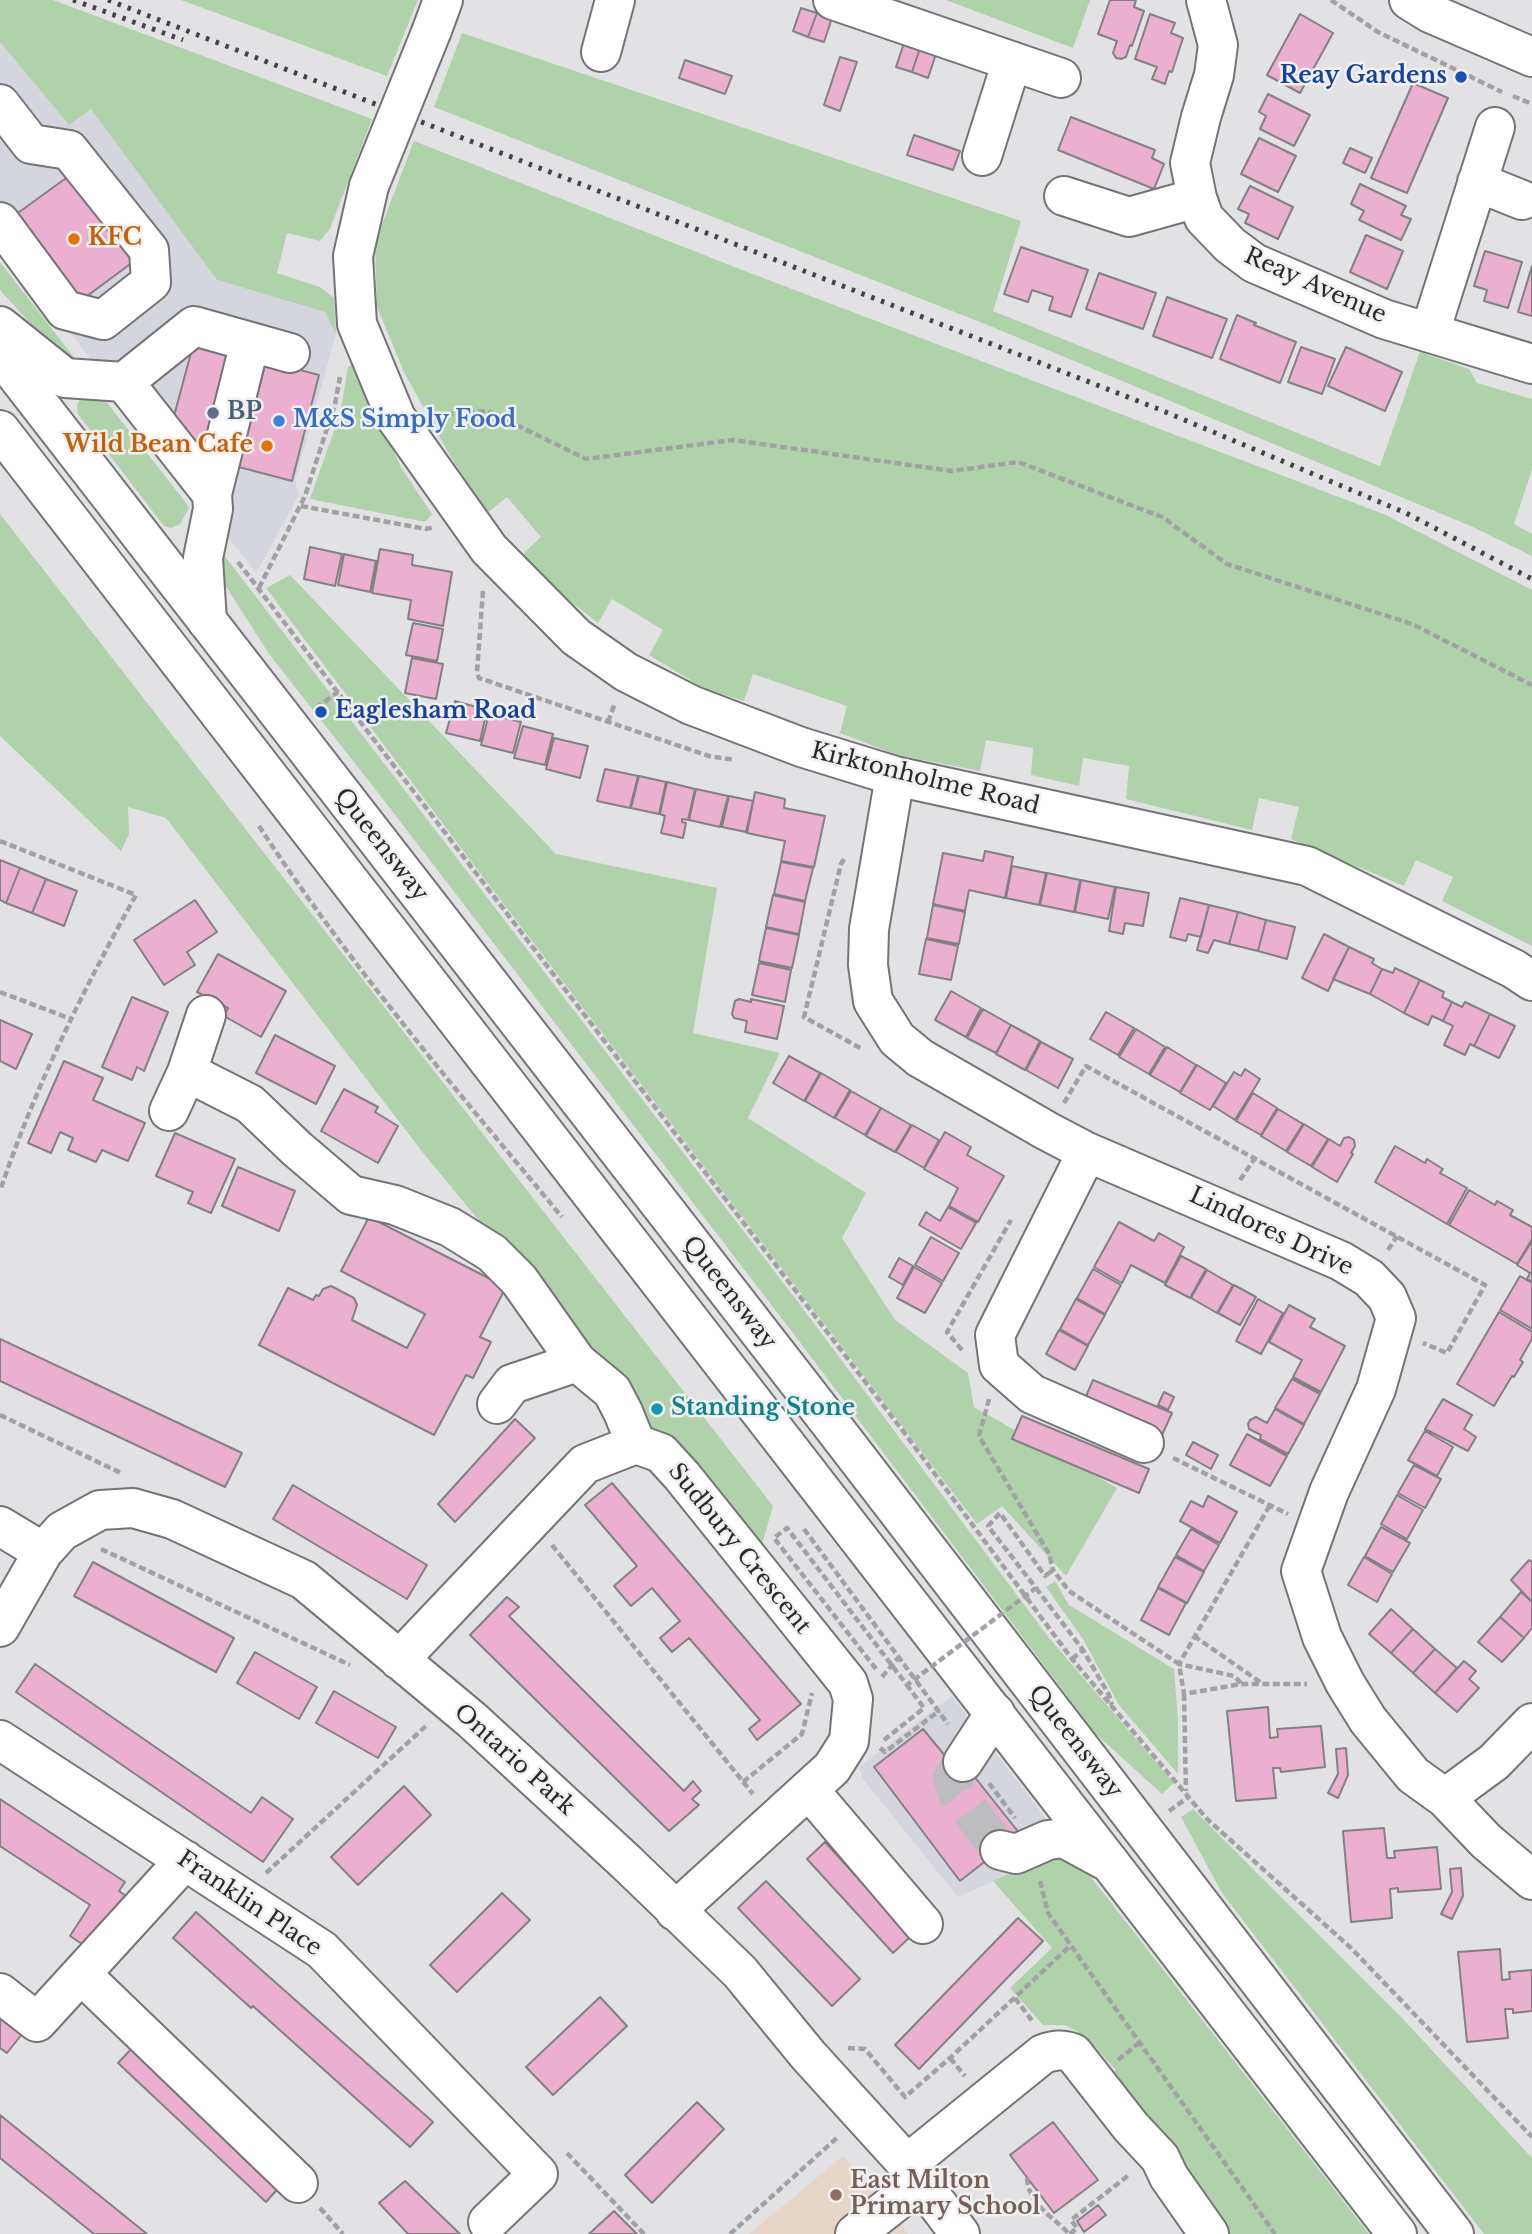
<!DOCTYPE html>
<html>
<head>
<meta charset="utf-8">
<style>
	body { margin:0 }
	canvas { display:block; background:#e2e2e4 }
</style>
</head>
<body>
<canvas width="1532" height="2234"></canvas>
<script>
const ctx = document.querySelector('canvas').getContext('2d');
ctx.lineJoin = 'round';
function paint(path, color) { ctx.fillStyle = color; ctx.fill(path, 'evenodd'); }
function stroke(path, color, width, dash) { ctx.strokeStyle = color; ctx.lineWidth = width; ctx.lineCap = dash ? 'butt' : 'round'; ctx.setLineDash(dash || []); ctx.stroke(path); }
function drawText(font, color, halo, rows, align = 'center') {
  ctx.font = font + ' "Libre Baskerville",serif'; ctx.lineWidth = 5; ctx.setLineDash([]); ctx.textBaseline = 'middle'; ctx.strokeStyle = halo; ctx.fillStyle = color; for (const [text, x, y, turn = 0] of rows) {
    ctx.save(); ctx.translate(x, y); ctx.rotate((+turn || 0) * Math.PI / 180); ctx.textAlign = isNaN(turn) ? turn : align; if (halo) ctx.strokeText(text, 0, 0); ctx.fillText(text, 0, 0); ctx.restore();
  }
}
paint(new Path2D(`
	M0 42 68 124 91 108 217 280 325 312 336 334 295 481 299 495 256 573 0 242Z
	M952 1696 1080 1863 1046 1858 958 1897 863 1779 859 1767Z`), '#d5d5de');
paint(new Path2D(`
	M843 2156 908 2234H749Z`), '#e7d5c5');
paint(new Path2D(`
	M0 0H53L372 119 330 229 320 241 287 233 277 273 320 287 334 298 336 334 325 312 217 280 91 109 69 125 0 42Z
	M181 0H418L387 76Z
	M946 0H1090L1073 48Z
	M462 33 1021 221 993 311 1380 466 1420 352 1469 369 1477 383 1532 399V469L1514 524 1532 534V556L1473 527 990 326 434 107Z
	M414 141 750 273 1386 515 1532 590V946L1442 901 1453 877 1416 860 1404 886 1291 839 1299 807 1259 798 1252 830 1126 799 1129 766 1083 758 1079 786 1031 775 1033 748 986 740 980 771 897 755 840 733 847 706 753 674 744 701 705 689 649 655 663 630 612 599 598 623 551 586 523 554 541 537 507 497 487 513 452 459 404 372 377 307 375 243Z
	M0 262 86 373 67 364 0 290Z
	M352 364 402 469 432 514 425 522 310 499 340 414 348 367Z
	M82 396 104 399 184 500 189 508 180 524 171 528 164 526 78 414 77 405Z
	M0 514 773 1506 758 1558 424 1154 166 818 128 807 129 834 121 851 0 736Z
	M217 546 801 1306 1049 1638 1174 1783 1162 1794 1096 1734 783 1320 379 794 269 654 209 560Z
	M290 575 556 854 717 888 693 1033 780 1053 748 1118 866 1193 842 1238 895 1320 968 1373 974 1407 1117 1488 1066 1576 1002 1506 977 1524 474 865 266 588Z
	M1055 1581 1069 1605 1174 1669 1178 1721V1774L1119 1705 1083 1639 1046 1587Z
	M1193 1809 1403 2019 1532 2158V2234H1484L1222 1893 1181 1817Z
	M1046 1858 1080 1863 1369 2234H1229L1109 2076 1116 2070 1085 2036 1065 2025H1043L1010 1988 1052 1948 993 1881Z`), '#b0d2ab');
const building = new Path2D(`
	M1110 0H1136L1134 7 1144 11 1132 46 1130 45 1126 57 1121 59 1116 58 1113 53 1117 41 1098 34Z
	M801 8 817 13 808 37 793 31Z
	M817 13 832 18 824 42 808 37Z
	M1150 14 1175 23 1171 33 1183 38 1172 72 1169 71 1165 84 1152 79 1157 67 1135 59Z
	M1300 14 1333 33 1300 93 1267 75Z
	M904 43 920 48 912 72 896 67Z
	M920 48 936 54 928 78 912 72Z
	M840 57 857 62 840 111 824 105Z
	M685 60 732 76 725 94 679 78Z
	M1413 83 1448 98 1407 193 1371 178Z
	M1268 94 1310 115 1294 146 1260 129 1266 116 1259 112Z
	M1071 117 1155 150 1152 158 1164 164 1154 189 1058 150Z
	M914 135 960 151 953 170 907 155Z
	M1259 138 1296 156 1278 192 1241 174Z
	M1350 148 1372 158 1365 173 1343 163Z
	M69 176 133 262 79 302 15 215Z
	M1360 184 1406 206 1401 215 1411 219 1401 240 1359 220 1364 211 1351 204Z
	M1250 186 1293 207 1278 239 1245 223 1249 214 1238 209Z
	M1366 235 1403 251 1387 289 1350 272Z
	M1021 247 1088 270 1071 317 1049 310 1053 297 1032 290 1028 302 1004 294Z
	M1485 251 1522 262 1508 308 1484 301 1487 290 1474 286Z
	M1532 266V316L1518 312Z
	M1099 273 1156 293 1143 329 1086 309Z
	M1167 297 1227 319 1212 358 1153 336Z
	M1237 315 1256 323 1254 325 1296 342 1280 383 1220 359Z
	M195 338 232 348 204 452 167 442Z
	M1301 347 1335 359 1322 394 1288 382Z
	M1346 347 1402 372 1385 411 1328 386Z
	M266 361 319 375 292 481 239 467Z
	M310 547 342 554 335 586 304 579Z
	M380 549 413 555 412 565 452 572 443 626 408 619 411 600 372 593Z
	M344 554 376 561 370 592 338 585Z
	M413 623 443 629 437 661 406 655Z
	M412 658 443 664 436 699 405 693Z
	M455 701 487 710 480 741 446 733Z
	M489 714 521 722 513 753 481 745Z
	M523 726 553 734 545 765 514 758Z
	M554 738 588 746 580 778 546 769Z
	M605 769 638 776 630 808 597 801Z
	M639 776 666 782 659 814 631 808Z
	M667 782 695 789 688 820 682 819V822L686 823 683 838 661 833 665 816 660 814Z
	M696 789 728 796 720 827 689 820Z
	M755 792 785 799 784 808 825 816 814 867 781 861 785 841 747 833Z
	M729 796 753 801 746 832 722 827Z
	M985 851 1013 857 1005 898 969 890 965 911 933 904 943 853 983 861Z
	M0 860 20 868 6 903 0 900Z
	M781 862 813 868 805 901 774 894Z
	M1012 866 1046 873 1039 905 1006 898Z
	M20 868 46 879 32 913 6 903Z
	M1047 873 1080 880 1074 912 1040 905Z
	M46 879 77 891 64 926 32 913Z
	M1081 880 1115 887 1108 919 1075 912Z
	M1116 887 1149 893 1143 926 1125 923 1123 934 1109 931Z
	M773 895 805 902 799 934 766 927Z
	M1180 898 1209 905 1201 937 1188 934 1186 941 1170 937Z
	M195 900 217 932 187 952 195 965 164 985 134 940Z
	M933 905 965 912 959 944 927 938Z
	M1209 905 1238 912 1229 944 1214 940 1208 953 1197 950Z
	M1238 912 1266 920 1258 951 1229 944Z
	M1266 920 1295 927 1287 959 1258 951Z
	M766 928 799 935 792 968 759 961Z
	M1324 934 1349 947 1328 991 1302 978Z
	M926 939 958 946 951 980 919 974Z
	M1349 947 1374 959 1372 963 1382 969 1370 994 1333 979Z
	M218 954 286 991 261 1037 224 1016 228 1008 197 992Z
	M759 963 791 970 785 1002 752 995Z
	M1395 968 1420 980 1404 1013 1370 994 1382 969 1393 973Z
	M1420 980 1444 992 1442 997 1452 1002 1443 1021 1432 1016 1428 1025 1404 1013Z
	M951 991 981 1008 966 1037 935 1020Z
	M132 997 168 1012 144 1071 137 1067 132 1080 102 1067Z
	M739 999 751 1002V999L784 1006 777 1039 745 1032 747 1021 734 1018 732 1014 735 1001Z
	M1452 1002 1462 1007 1465 1002 1490 1014 1474 1046 1470 1044 1465 1055 1444 1045 1453 1026 1443 1021Z
	M983 1009 1011 1025 996 1053 967 1038Z
	M1106 1012 1134 1028 1118 1055 1090 1039Z
	M1490 1014 1515 1026 1499 1058 1474 1046Z
	M0 1020 32 1034 16 1069 0 1061Z
	M1011 1025 1040 1041 1025 1070 996 1054Z
	M1136 1029 1165 1047 1149 1074 1119 1057Z
	M275 1035 335 1066 316 1104 256 1073Z
	M1041 1042 1073 1059 1058 1088 1026 1070Z
	M1167 1047 1196 1065 1180 1092 1150 1075Z
	M789 1056 820 1073 804 1101 773 1083Z
	M64 1061 103 1078 93 1100 145 1123 128 1161 102 1150 96 1162 68 1150 73 1138 60 1132 51 1153 28 1143Z
	M1197 1065 1226 1083 1210 1110 1180 1093Z
	M1245 1069 1260 1079 1235 1120 1213 1106 1234 1072 1241 1076Z
	M821 1073 850 1090 834 1118 805 1101Z
	M344 1089 378 1107 375 1112 398 1126 378 1163 321 1131Z
	M851 1091 881 1108 865 1135 835 1118Z
	M1253 1093 1277 1108 1261 1135 1236 1121Z
	M881 1108 911 1125 895 1152 866 1136Z
	M1278 1109 1303 1124 1286 1151 1261 1136Z
	M1304 1124 1328 1139 1311 1166 1287 1152Z
	M912 1125 939 1140 924 1168 896 1152Z
	M945 1132 971 1147 967 1155 1004 1176 978 1222 949 1206 958 1188 924 1169Z
	M175 1133 235 1159 211 1213 188 1203 193 1192 156 1176Z
	M1349 1137 1354 1140 1355 1146 1351 1153 1353 1154 1337 1182 1312 1167 1329 1139 1340 1146 1344 1138Z
	M1395 1146 1425 1163 1427 1159 1443 1169 1440 1173 1467 1188 1447 1224 1375 1182Z
	M238 1167 295 1191 279 1231 222 1206Z
	M1469 1190 1495 1205 1497 1201 1513 1210 1510 1215 1532 1227V1239L1517 1264 1449 1225Z
	M948 1207 976 1223 961 1249 919 1225 926 1212 940 1221Z
	M369 1217 506 1287 480 1337 491 1342 473 1378 466 1375 434 1435 259 1345 288 1288 313 1300 316 1295 319 1296 323 1289 331 1286 354 1298 357 1305 352 1320 407 1348 425 1314 341 1271Z
	M1119 1222 1154 1241 1159 1233 1184 1247 1165 1283 1131 1265 1122 1283 1094 1267Z
	M931 1237 959 1253 943 1281 915 1265Z
	M1532 1241V1282L1527 1279 1530 1273 1517 1265Z
	M1181 1256 1206 1269 1190 1298 1165 1285Z
	M899 1258 913 1266 903 1285 889 1277Z
	M914 1267 942 1283 925 1313 897 1298Z
	M1093 1269 1121 1285 1105 1314 1077 1298Z
	M1207 1270 1233 1285 1217 1313 1191 1298Z
	M1520 1276 1532 1283V1329L1500 1310Z
	M1234 1285 1256 1297 1240 1325 1218 1313Z
	M1076 1299 1105 1315 1088 1345 1060 1329Z
	M1258 1299 1283 1313 1261 1354 1236 1341Z
	M1289 1305 1315 1319 1310 1327 1345 1346 1321 1392 1293 1377 1302 1360 1269 1342Z
	M1499 1312 1532 1332V1339L1520 1360 1523 1362 1514 1377 1512 1376 1494 1406 1457 1384Z
	M1059 1330 1088 1346 1075 1370 1046 1354Z
	M0 1339 242 1453 225 1487 0 1381Z
	M1292 1379 1320 1394 1304 1424 1275 1408Z
	M1093 1380 1172 1413 1162 1435 1084 1401Z
	M1164 1392 1174 1397 1168 1410 1158 1405Z
	M1443 1399 1472 1415 1464 1429 1476 1437 1468 1451 1425 1429Z
	M1275 1409 1304 1425 1288 1454 1260 1439 1261 1435 1249 1429 1248 1424 1250 1420 1256 1417 1267 1423Z
	M1022 1416 1149 1469 1139 1493 1012 1439Z
	M515 1419 535 1438 455 1522 438 1504Z
	M1425 1431 1453 1447 1437 1476 1408 1460Z
	M1247 1434 1287 1456 1270 1486 1230 1465Z
	M1193 1442 1218 1455 1211 1469 1186 1455Z
	M1414 1465 1441 1479 1425 1508 1398 1493Z
	M612 1483 801 1704 757 1740 749 1729 760 1720 689 1638 672 1652 660 1638 680 1621 652 1588 631 1606 614 1586 637 1566 585 1505Z
	M293 1485 427 1565 407 1599 273 1519Z
	M1397 1495 1423 1510 1407 1539 1381 1524Z
	M1208 1496 1237 1512 1220 1543 1180 1521 1191 1501 1203 1507Z
	M1381 1527 1410 1543 1393 1572 1365 1556Z
	M1191 1529 1219 1545 1204 1571 1176 1555Z
	M1175 1557 1204 1572 1187 1603 1158 1587Z
	M1364 1557 1392 1574 1377 1602 1348 1585Z
	M1529 1560 1532 1562V1602L1511 1580Z
	M93 1562 234 1638 216 1672 74 1596Z
	M1158 1588 1186 1603 1169 1635 1141 1620Z
	M1521 1592 1532 1602V1628L1524 1638 1500 1617Z
	M507 1597 519 1607 509 1616 684 1791 693 1781 701 1791 692 1799 699 1805 669 1831 470 1635Z
	M1391 1609 1413 1629 1391 1653 1369 1634Z
	M1500 1617 1524 1638 1502 1662 1478 1642Z
	M1413 1629 1435 1649 1413 1673 1391 1653Z
	M1435 1649 1457 1668 1435 1693 1413 1673Z
	M255 1652 317 1687 299 1719 237 1683Z
	M1464 1661 1476 1671 1469 1679 1479 1688 1457 1712 1435 1693Z
	M35 1664 251 1813 262 1797 293 1819 263 1862 16 1692Z
	M334 1691 396 1727 378 1758 316 1723Z
	M1268 1707 1270 1738 1278 1737 1277 1729 1321 1726 1325 1767 1281 1772 1280 1768H1273L1276 1798 1236 1801 1227 1711Z
	M923 1729 946 1757 954 1751 1020 1834 960 1881 874 1767Z
	M1346 1748 1348 1775 1338 1798 1328 1793 1338 1774 1336 1749Z
	M404 1786 431 1815 358 1885 331 1857Z
	M0 1799 125 1882 119 1891 126 1896 91 1950 70 1936 90 1905 0 1846Z
	M1384 1828 1387 1858H1395L1394 1851 1437 1847 1441 1889 1398 1892V1888L1390 1889 1392 1918 1351 1922 1343 1831Z
	M825 1842 911 1936 893 1953 807 1859Z
	M1461 1868 1463 1896 1452 1919 1441 1914 1452 1892 1450 1869Z
	M766 1881 860 1979 832 2006 738 1908Z
	M502 1893 530 1920 457 1992 430 1965Z
	M196 1912 433 2122 410 2147 253 2006 251 2008 173 1938Z
	M1018 1918 1043 1941 919 2069 895 2045Z
	M1500 1949 1502 1980 1510 1979 1509 1972 1532 1970V2011L1513 2013V2009H1505L1508 2038 1467 2042 1458 1952Z
	M600 1997 627 2026 553 2095 526 2067Z
	M0 2016 22 2034 7 2053 0 2048Z
	M136 2044 283 2183 266 2202 118 2063Z
	M697 2102 724 2129 652 2203 625 2175Z
	M0 2115 147 2234H94L0 2158Z
	M1053 2122 1098 2180 1054 2213 1010 2155Z
	M405 2181 460 2234H408L379 2203Z
	M1098 2205 1106 2215 1084 2232 1077 2221Z
	M614 2211 637 2234H589Z`);
paint(building, '#ebb0cf');
stroke(building, '#828181', 2);
stroke(new Path2D(`
	M963 1762 952 1779 956 1792 1000 1850`), '#bdbdbf', 38, [38, 19]);
const minor = new Path2D(`
	M833 0 1061 78
	M1206 0 1218 45 1214 75 1201 117 1190 163 1197 198 1204 218 1230 245 1254 263 1384 319 1532 364
	M432 30 443 0
	M601 52 615 0
	M0 104 31 144 69 150 149 250 151 282 103 320 65 310 0 222
	M982 156 1012 61
	M1477 182 1522 200
	M369 186 353 256 357 324 396 418 489 549 576 637 626 672 691 705 801 747 895 776 1307 866 1514 969 1532 981
	M1064 196 1129 217 1197 198
	M0 326 65 378 124 382 212 494 213 509 203 558 207 621
	M1430 332 1495 127
	M124 382 194 326 290 353
	M212 494 250 342
	M895 776 869 929 868 965 873 1001 897 1039 920 1058 1047 1131 1087 1152 1341 1261 1369 1278 1387 1297 1396 1318 1376 1389 1329 1492 1301 1571 1322 1637 1345 1683 1368 1720 1413 1775 1445 1798 1486 1841 1532 1880
	M187 1072 250 1104 296 1148 351 1195 395 1205 450 1227 492 1253 519 1280 577 1362 612 1391 623 1412 636 1444
	M169 1111 187 1072 206 1015
	M1087 1152 995 1335 999 1365 1032 1394 1144 1443
	M497 1404 512 1384 577 1362
	M0 1526 43 1552
	M0 1627 43 1552 62 1531 100 1510 133 1508 172 1519 304 1580 472 1720 626 1862 740 1972 808 2055 907 2164 960 2234
	M399 1660 585 1464 636 1444 661 1453 682 1476 848 1683 853 1699 849 1741 832 1768 675 1911
	M0 1740 322 1950 538 2174 488 2222
	M963 1762 995 1713
	M809 1790 923 1924
	M1445 1798 1494 1762 1532 1723
	M1000 1850 1016 1854 1048 1840 1064 1838 1110 1863
	M81 1974 298 2183
	M0 1993 37 2022 185 1860
	M907 2164 1043 2054C1054 2050 1062 2049 1073 2053L1131 2127 1160 2158 1169 2177 1209 2234
	M855 2234 921 2182`);
const major = new Path2D(`
	M1409 0 1430 13 1532 57`);
const highway = new Path2D(`
	M0 354 824 1415 1454 2234
	M0 430C464 1032 932 1632 1397 2234`);
stroke(minor, '#747475', 42);
stroke(major, '#747475', 42);
stroke(highway, '#747475', 42);
stroke(new Path2D(`
	M1331 0 1378 32 1502 92
	M1513 96 1532 104
	M436 415 488 411 586 459 733 440 952 471 1018 462 1162 517 1227 564 1412 624 1532 685
	M301 506 426 529 434 527
	M238 562 906 1435 1072 1659 1207 1819 1351 1948 1532 2137
	M259 588 305 496 335 404 340 377
	M483 591 477 672 479 678 709 756 734 760
	M316 708 338 692
	M608 722 615 703
	M259 826C349 964 457 1091 562 1217
	M0 841 136 895C83 990 35 1087 0 1191
	M844 859 841 864 804 1017 862 1049
	M0 992 71 1019
	M1064 1103 1086 1066 1485 1285 1447 1353 1423 1343
	M1240 1180 1255 1158
	M1388 1250 1397 1236
	M962 1350 947 1332 1011 1220
	M989 1399 979 1436 1049 1554 1053 1570
	M0 1415 123 1474
	M1173 1458 1288 1514
	M804 1529 948 1724
	M552 1545 753 1794
	M101 1549 350 1665
	M1049 1573 1053 1570 1069 1591 1179 1664 1184 1694 1241 1684H1307
	M1036 1588 1083 1650
	M1194 1636 1263 1684
	M1072 1659 1083 1650 1109 1695 1112 1705
	M882 1677 898 1658
	M1241 1683 1234 1676 1179 1664 1270 1505
	M1184 1694 1186 1791
	M884 1740 924 1708 907 1685
	M880 1748 885 1752 939 1711
	M743 1782 802 1734 812 1693
	M989 1783 1015 1818
	M1169 1811 1190 1796
	M266 1873 427 1725
	M1040 1881 1048 1913 1275 2234
	M1015 1998 1033 2022
	M848 2048 865 2049 905 2097 950 2058 1070 1946
	M950 2058 965 2076
	M1118 2060 1139 2043
	M567 2153 644 2234
	M1027 2178C1029 2206 1052 2215 1069 2234
	M320 2208 343 2234
	M730 2234 839 2136
	M1070 2234 1077 2228 1071 2220 1129 2175`), '#a1a1a3', 4.5, [7, 3.5]);
stroke(minor, '#fff', 38);
stroke(major, '#fff', 38);
stroke(highway, '#fff', 38);
stroke(new Path2D(`
	M73 0 183 40
	M108 0 1156 408 1406 513 1532 579`), '#444344', 5, [3.5, 7]);
const minorBridge = new Path2D(`
	M369 186 432 30`);
stroke(minorBridge, '#747475', 42, []);
stroke(new Path2D(`
	M876 1669 774 1538 787 1528 907 1685 1036 1588 988 1526 1000 1513 1045 1576 1049 1573`), '#a1a1a3', 4.5, [7, 3.5]);
stroke(minorBridge, '#fff', 38);
for (const [x, y, r, color] of [
	[1461,77,7,"#1a4fb4"],
	[74,239,7,"#e8710a"],
	[213,413,7,"#5c6f8a"],
	[279,421,7,"#3f7fe0"],
	[267,446,7,"#e8710a"],
	[321,712,7,"#1a4fb4"],
	[657,1409,7,"#0f9aa8"],
	[836,2195,7,"#8d6e63"]
]) { const dot = new Path2D(); dot.arc(x, y, r, 0, 2 * Math.PI); ctx.fillStyle = color; ctx.fill(dot); stroke(dot, '#f0f0f1', 2.5); }
drawText('bold 23px', '#164399', '#f0f0f1', [
	["Reay Gardens",1447,77],
	["Eaglesham Road",335,712,"left"]
], 'right');
drawText('bold 23px', '#c56008', '#f0f0f1', [
	["KFC",88,239],
	["Wild Bean Cafe",253,446,"right"]
], 'left');
drawText('23px', '#2a292a', '#f0f0f1', [
	["Reay Avenue",1315,286,24],
	["Kirktonholme Road",925,779,14],
	["Queensway",381,845,52],
	["Lindores Drive",1271,1232,25],
	["Queensway",729,1293,52],
	["Sudbury Crescent",739,1549,51],
	["Queensway",1075,1742,52],
	["Ontario Park",514,1760,42],
	["Franklin Place",249,1904,34]
]);
drawText('bold 23px', '#4e5e75', '#f0f0f1', [
	["BP",227,413]
], 'left');
drawText('bold 23px', '#366cbe', '#f0f0f1', [
	["M&S Simply Food",293,421]
], 'left');
drawText('bold 23px', '#0d838f', '#f0f0f1', [
	["Standing Stone",671,1409]
], 'left');
drawText('bold 23px', '#785e54', '#f0f0f1', [
	["East Milton",850,2182],
	["Primary School",850,2208]
], 'left');
</script>
</body>
</html>
